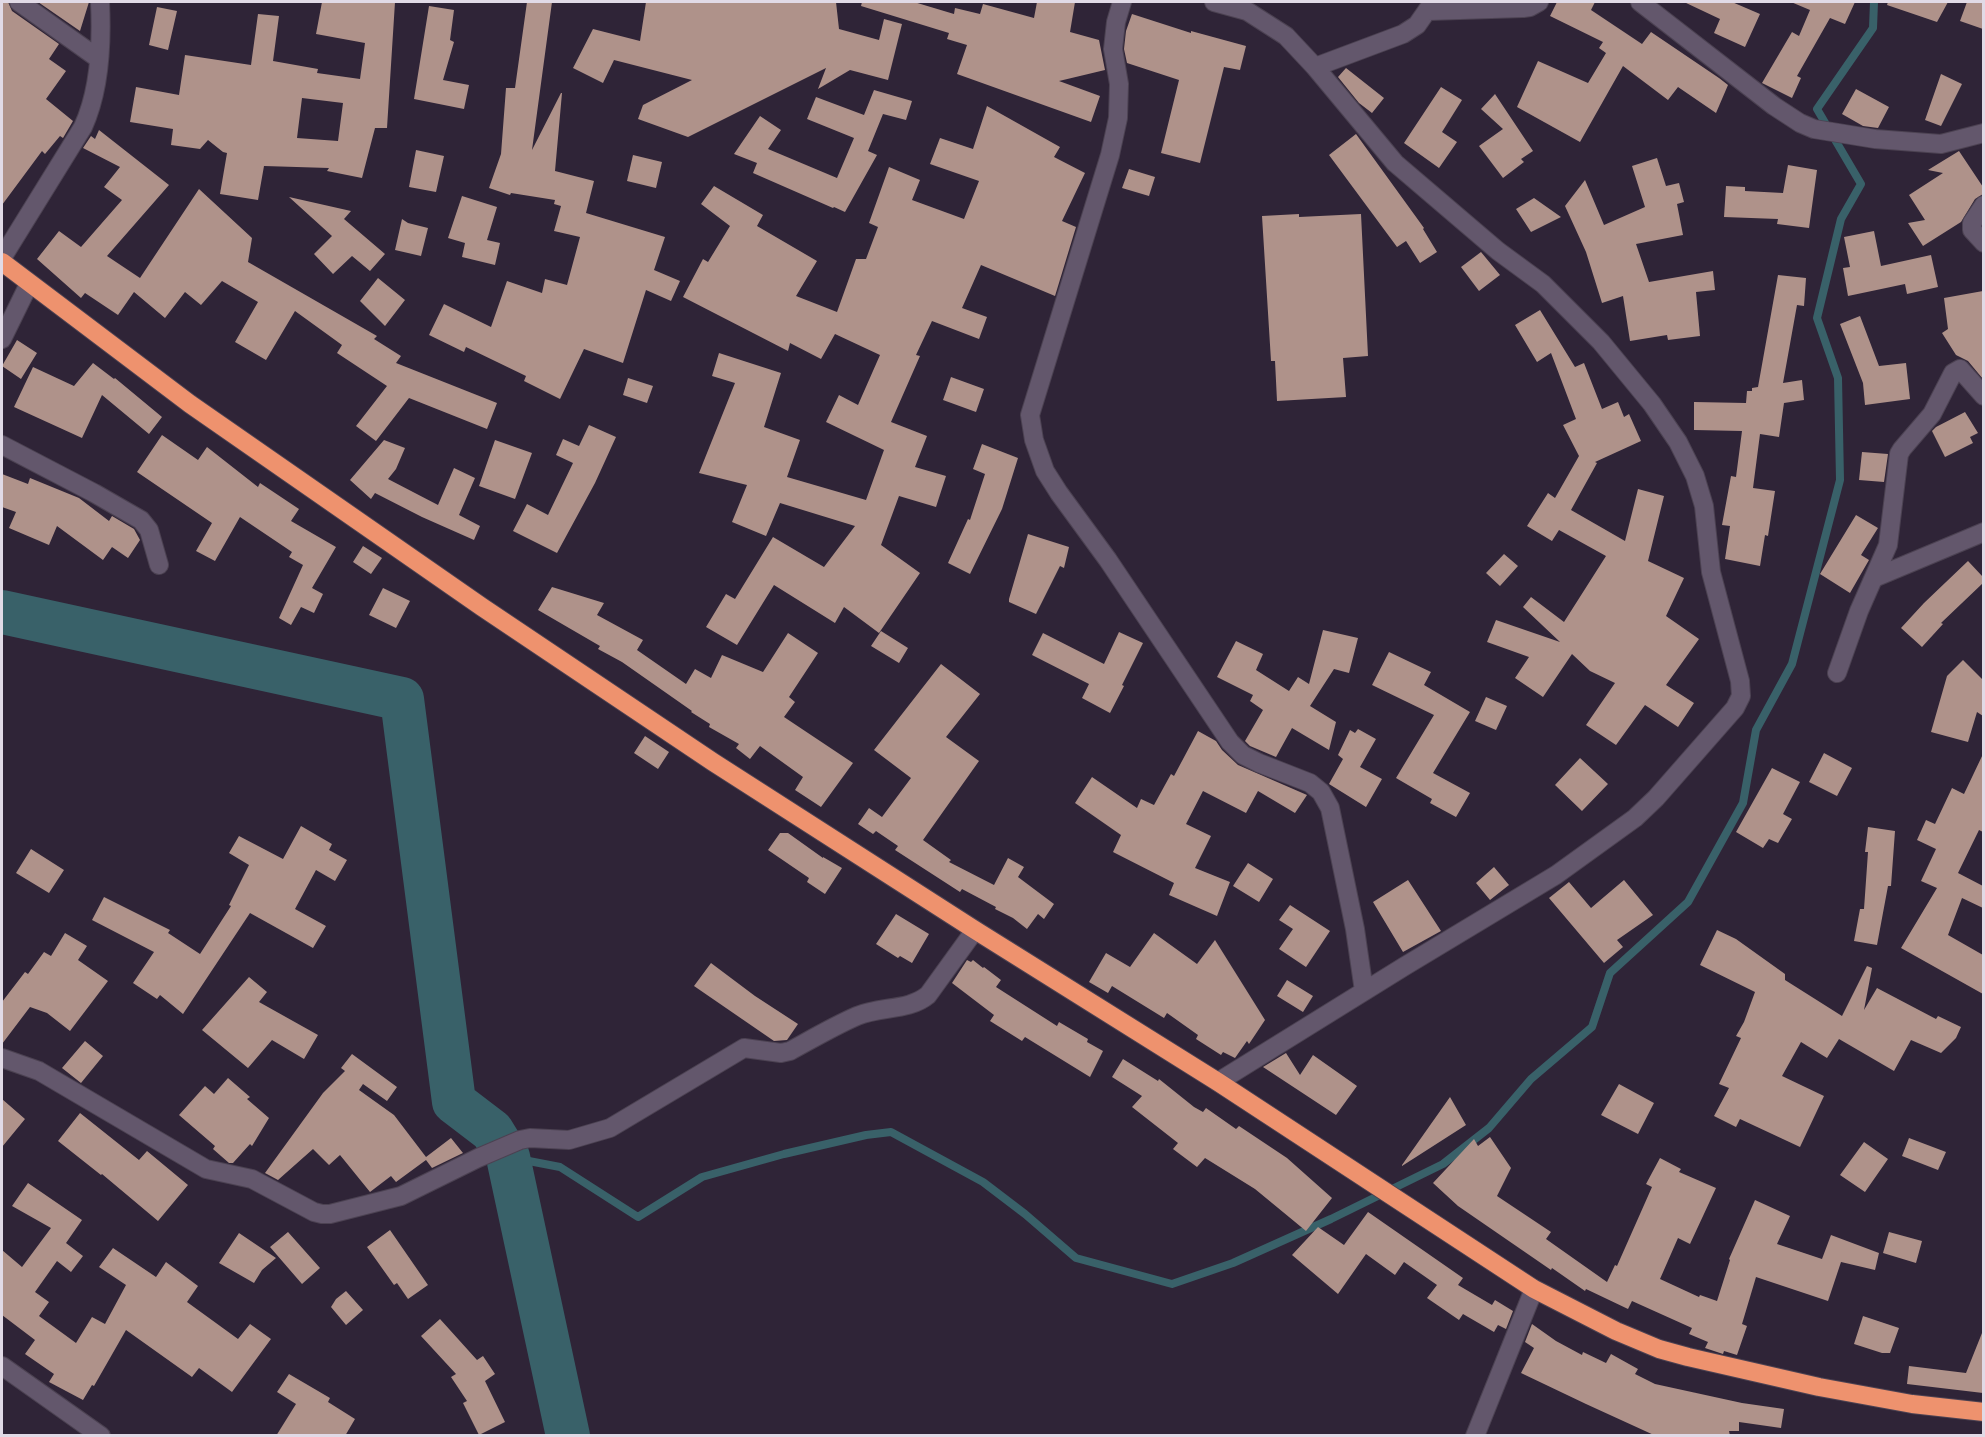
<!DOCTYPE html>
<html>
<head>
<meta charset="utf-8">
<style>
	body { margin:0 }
	#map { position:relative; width:1985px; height:1437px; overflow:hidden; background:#2f2437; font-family:"Titillium Web",sans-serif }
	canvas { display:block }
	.frame { position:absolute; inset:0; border:3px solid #e1dae6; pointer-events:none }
</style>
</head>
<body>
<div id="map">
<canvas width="1985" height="1437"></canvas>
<div class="frame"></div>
</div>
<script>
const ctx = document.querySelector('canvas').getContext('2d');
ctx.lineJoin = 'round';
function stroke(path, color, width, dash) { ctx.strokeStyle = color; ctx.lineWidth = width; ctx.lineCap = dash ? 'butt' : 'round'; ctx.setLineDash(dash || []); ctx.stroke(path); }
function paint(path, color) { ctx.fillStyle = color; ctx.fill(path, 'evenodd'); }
stroke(new Path2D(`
	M508 1157 560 1167 638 1217 702 1177 784 1154 866 1135 891 1132 983 1182 1025 1214 1076 1258 1172 1284 1233 1263 1331 1219 1443 1164 1489 1128 1531 1079 1592 1027 1610 973 1688 902 1743 803 1756 730 1792 664 1840 480 1838 378 1817 318 1841 219 1861 184 1817 109 1873 28 1874 2`), '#396169', 8);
stroke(new Path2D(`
	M2 612 402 699 454 1102 492 1131 508 1157 568 1436`), '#396169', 44);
paint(new Path2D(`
	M2 2H8L12 11 59 44 49 59 66 71 46 99 73 121 63 138 60 136 45 154 42 151 2 205Z
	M38 2H89L80 31Z
	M322 2H395L387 128H375L362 178 327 171 329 168 264 166 258 200 220 194 227 153 223 152 208 140 200 149 171 145 173 129 130 122 136 87 179 95 185 55 251 65 258 14 279 16 273 61 318 69 317 73 360 79 365 43 316 34ZM302 98 343 103 338 141 297 138Z
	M527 2H552L532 150 561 93H562L555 171 594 181 586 213 665 237 654 270 680 281 671 301 646 290 623 363 584 349 560 399 524 381 526 376 466 347 464 352 429 335 444 304 491 327 507 281 542 293 545 279 567 285 580 237 554 231 561 206 554 204 555 200 511 193 510 195 489 188 501 154 506 88H515Z
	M646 2H836L839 29 879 40 884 19 902 24 888 80 850 70 818 89 826 68 688 137 638 119 643 105 692 80 614 60 603 83 573 68 593 29 640 41Z
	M862 2H914L954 14 955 8 980 14 983 4 1034 18 1037 2H1075L1070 32 1099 40 1105 70 1059 81 1100 96 1091 122 957 74 967 45 947 39 949 33 861 6Z
	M1557 2H1595L1591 10 1642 44 1651 32 1719 78 1728 85 1716 113 1678 87 1668 100 1623 66 1580 142 1517 107 1538 61 1588 83 1606 53 1599 48 1603 42 1550 16Z
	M1684 2H1732L1760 14 1745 47 1714 33 1720 19Z
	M1791 2H1855L1845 24 1830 18 1797 76 1801 78 1792 98 1762 83 1792 32 1799 36 1810 10Z
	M1888 2H1948L1937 22 1887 5Z
	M1967 2H1983V29L1960 21Z
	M429 6 454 10 450 40 454 42 443 80 469 85 464 109 414 99Z
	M157 7 177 11 168 50 149 45Z
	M1132 14 1191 33V31L1246 46 1240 70 1224 67 1200 163 1161 153 1179 80 1127 63 1124 49 1126 31Z
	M1346 68 1384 98 1372 113 1359 103 1338 77Z
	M1941 74 1962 84 1941 126 1925 120Z
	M1441 87 1462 100 1442 132 1457 142 1439 168 1404 143Z
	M1856 89 1889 107 1878 128 1863 126 1842 114Z
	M874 90 912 101 906 120 883 114 868 151 877 155 845 212 834 207 833 208 753 173 757 163 734 154 760 116 781 130 768 149 837 178 854 138 807 119 816 97 864 115Z
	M1495 94 1533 151 1521 159 1524 162 1503 178 1479 146 1503 129 1481 109Z
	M987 106 1060 147 1054 157 1085 173 1062 221 1076 227 1055 296 981 265 962 308 987 317 979 339 932 321 916 355 920 356 891 422 927 436 915 467 946 476 936 507 899 496 881 545 920 573 879 633 844 607 835 623 774 585 737 645 706 627 726 594 735 599 773 537 824 567 855 526 780 503 766 536 732 522 747 485 699 473 735 383 712 376 719 353 781 373 764 427 800 440 787 477 866 500 884 450 826 422 839 395 858 405 880 355 835 334 821 359 790 343 788 351 683 297 703 259 708 262 730 226 701 204 714 186 763 215 757 226 817 261 796 296 837 312 856 259H866L878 227 869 223 889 167 920 180 912 200 964 219 979 181 930 164 940 138 973 149Z
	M99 130 169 185 107 256 140 278 199 189 252 238 248 262 377 336 374 339 401 356 396 363 497 403 487 429 409 398 376 441 356 426 387 386 337 353 342 345 295 311 266 360 235 342 258 302 222 281 201 305 185 292 165 318 134 292 118 315 85 293 81 298 37 259 59 231 81 247 122 200 104 187 120 167 83 148 91 136 95 139Z
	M1356 134 1424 228 1423 229 1437 252 1420 263 1406 241 1397 247 1329 155Z
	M416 150 444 156 436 192 409 187Z
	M1959 151 1983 187V194L1975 199 1961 222 1923 246 1908 223 1925 220 1909 195 1943 173 1928 170Z
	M633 155 662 162 656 188 627 181Z
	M1657 158 1666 186 1679 183 1684 202 1677 204 1683 235 1636 244 1649 282 1713 271 1715 290 1696 292 1700 336 1668 340 1667 335 1630 341 1623 296 1602 303 1586 252 1565 206 1585 180 1604 225 1645 207 1632 166Z
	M1788 165 1817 170 1809 228 1777 224 1778 219 1724 217 1726 186 1745 187V191L1783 193Z
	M1129 169 1155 177 1149 196 1122 188Z
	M462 196 497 207 487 240 500 243 495 265 462 257 465 243 448 238Z
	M289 197 351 211 344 219 385 254 370 271 352 256 333 274 314 254 332 236Z
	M1534 198 1561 217 1531 232 1516 209Z
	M1299 214V217L1361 214 1368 356 1343 358 1346 397 1277 401 1275 361H1271L1262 216Z
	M402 219 408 223 428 228 421 256 395 250Z
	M1874 231 1881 266 1931 255 1938 287 1907 294 1905 284 1848 296 1843 268 1850 267 1844 237Z
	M1481 252 1500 275 1479 291 1461 267Z
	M1778 275 1806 278 1804 306 1797 305 1783 383 1802 380 1804 400 1784 403 1779 437 1760 434 1753 488 1775 491 1768 536 1765 535 1760 566 1725 559 1730 526 1722 525 1731 476 1736 477 1742 431 1694 430V402L1746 403 1747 391H1752V388L1758 387Z
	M378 278 405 300 385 326 360 301Z
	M1983 291V379L1968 361 1956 355 1942 333 1948 329 1944 298Z
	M1540 310 1575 367 1584 363 1602 409 1618 402 1624 417 1629 414 1641 441 1595 462 1597 463 1571 510 1625 541 1638 489 1664 496 1648 561 1684 578 1666 616 1699 639 1666 685 1694 703 1678 727 1645 705 1616 745 1586 725 1615 683 1590 671 1572 654 1543 697 1515 678 1529 657 1487 642 1496 620 1560 642 1523 607 1531 597 1564 622 1606 556 1559 530 1552 541 1527 526 1548 493 1555 498 1579 456 1563 425 1576 419 1551 353 1537 362 1515 325Z
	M1860 316 1879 366 1906 363 1910 399 1865 405 1863 383 1840 324Z
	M17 340 37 353 21 379 2 366Z
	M93 363 114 379 115 378 162 417 149 434 102 395 82 438 14 407 33 367 74 386Z
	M951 377 984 389 976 412 943 400Z
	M628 378 653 386 647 403 623 395Z
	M1965 412 1978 433 1970 437 1973 443 1945 457 1932 431 1936 427Z
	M589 425 616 437 595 483 557 553 513 531 527 504 548 515 573 463 556 455 563 439 579 446Z
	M162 435 198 460 207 447 258 487 260 483 299 509 291 521 336 547 312 588 323 594 314 613 301 607 291 625 279 618 303 565 289 557 292 552 240 517 215 561 196 551 212 523 137 472Z
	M384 440 405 448 396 469 388 479 438 505 454 468 475 478 459 515 480 526 474 540 422 517 375 493 371 499 350 480Z
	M495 440 532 453 515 499 479 486Z
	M982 444 1018 458 1002 509 970 574 948 563 968 519 970 520 985 474 973 469Z
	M1862 452 1888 454 1884 482 1859 480Z
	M2 474 28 484 30 478 79 498 109 521 112 516 134 529 140 540 128 558 112 547 103 560 57 526 49 545 9 528 16 512 2 507Z
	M1856 515 1878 528 1861 555 1869 560 1850 593 1820 574Z
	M1028 534 1069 547 1064 568 1060 566 1036 614 1009 602V599Z
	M363 546 382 558 371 574 353 562Z
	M1504 554 1518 566 1500 586 1486 573Z
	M1968 561 1983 577V583L1941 623 1943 624 1922 647 1901 628 1924 603Z
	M552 587 604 603 597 615 643 640 637 650 686 684 695 669 711 678 722 655 763 672 788 633 818 653 789 697 795 702 784 717 853 763 821 807 795 790 803 777 760 746 750 759 736 748 739 744 709 727 710 724 691 712 692 711 622 662 598 649 600 646 538 610Z
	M383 588 410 601 396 628 369 615Z
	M1323 630 1358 638 1349 673 1334 669 1310 706 1336 722 1329 750 1292 728 1276 757 1250 746 1245 741 1263 710 1250 701 1253 695 1217 677 1236 641 1263 654 1256 670 1289 691 1298 677 1309 684Z
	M881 631 908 648 899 663 871 646Z
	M1119 632 1143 643 1122 685 1124 686 1110 713 1082 698 1089 684 1032 655 1043 633 1104 664Z
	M1389 652 1431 672 1424 685 1470 712 1433 773 1470 793 1456 817 1430 803 1432 799 1396 778 1434 715 1372 685Z
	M1963 660 1983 680V716L1977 712 1968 742 1931 732 1947 676Z
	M941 664 980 694 946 737 979 761 923 840 951 860 949 862 994 885 1008 858 1024 867 1018 877 1054 904 1044 919 1038 914 1027 929 1013 918 995 909 996 907 962 889 960 892 895 850 898 846 876 831 873 834 858 824 869 808 882 817 911 778 874 750Z
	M1486 697 1507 706 1496 730 1475 721Z
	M1358 729 1376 739 1360 767 1382 779 1366 807 1329 784 1343 759 1338 755 1350 730 1355 733Z
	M1198 731 1216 741 1222 750 1238 765 1307 795 1295 813 1258 791 1246 813 1203 791 1186 824 1211 836 1195 868 1230 882 1217 916 1169 895 1174 883 1113 852 1121 835 1075 803 1092 777 1137 808 1141 799 1154 805 1171 774 1174 776Z
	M645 736 669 752 658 769 634 753Z
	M1824 753 1852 768 1837 796 1809 782Z
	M1983 754V832L1979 830 1958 873 1983 886V908L1962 898 1948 935 1983 955V994L1901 948 1937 888 1921 881 1936 849 1917 840 1926 820 1935 824 1952 788 1964 794Z
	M1580 758 1608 784 1582 811 1555 785Z
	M1772 768 1800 782 1783 814 1792 819 1778 843 1769 839 1763 848 1736 832Z
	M301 826 332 844 329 850 347 860 335 881 316 870 295 909 326 926 313 948 250 913 183 1014 160 995 157 999 133 983 154 952 92 920 104 897 170 930 168 933 200 954 231 906 229 905 249 865 229 853 239 836 283 859Z
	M1868 827 1895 831 1891 886H1888L1877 945 1854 941 1860 909H1864L1868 852H1865Z
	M780 833H788L823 858V857L842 868 825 894 807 882 809 878 768 850Z
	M31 849 64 870 49 893 16 873Z
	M1248 863 1273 879 1259 902 1233 886Z
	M1494 867 1509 885 1490 900 1476 883Z
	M1408 880 1441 931 1403 952 1373 902Z
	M1624 880 1653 915 1617 940 1623 947 1604 963 1549 898 1569 882 1591 908Z
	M1290 905 1330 931 1306 967 1279 949 1293 929 1279 920Z
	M896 914 929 934 912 963 900 956 898 958 876 944Z
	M1717 930 1736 939 1785 974V980L1842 1016 1867 966 1872 968 1864 1010 1877 988 1936 1019 1938 1016 1961 1027 1956 1038 1941 1053 1911 1040 1894 1071 1839 1039 1827 1058 1801 1042 1782 1076 1824 1096 1800 1147 1740 1119 1736 1127 1714 1116 1729 1088 1719 1084 1741 1038 1736 1036 1744 1022 1755 992 1700 965Z
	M65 933 87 946 78 960 108 981 70 1031 47 1013 30 1007 2 1044V1002L25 972 28 974 44 952 51 956Z
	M1154 933 1197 964 1215 940 1265 1020 1249 1044 1247 1041 1235 1058 1223 1052 1221 1055 1196 1039 1198 1035 1167 1013 1164 1018 1112 986 1108 993 1089 982 1106 953 1130 967Z
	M967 960 971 962 973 960 983 968 984 967 1001 980 996 987 1057 1026 1059 1022 1088 1039 1087 1042 1103 1051 1090 1077 1025 1037 1022 1041 990 1021 994 1015 952 983Z
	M711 963 755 996 798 1024 787 1040 774 1041 694 986Z
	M249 977 267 992 259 1002 318 1035 304 1059 272 1040 248 1068 202 1030Z
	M1287 980 1313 996 1303 1012 1277 996Z
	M85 1041 103 1056 81 1083 62 1068Z
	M1286 1053 1300 1075 1313 1055 1357 1086 1336 1115 1263 1067Z
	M352 1054 397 1087 387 1101 363 1084 359 1090 394 1115 426 1157 451 1138 463 1153 432 1168 426 1160 396 1182 391 1176 370 1192 340 1155 329 1165 313 1149 278 1180 265 1173 323 1093 345 1071 341 1068Z
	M1123 1059 1158 1081 1159 1079 1194 1107 1203 1112 1206 1108 1236 1129 1239 1126 1287 1158 1332 1198 1306 1231 1255 1189 1205 1158 1197 1167 1173 1149 1178 1143 1132 1107 1142 1096 1112 1077Z
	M228 1078 250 1097 247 1099 269 1118 252 1146 250 1144 233 1163H229L213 1149 215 1146 179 1115 205 1086 214 1094Z
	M1619 1084 1654 1103 1638 1134 1601 1115Z
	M1450 1097 1466 1125 1402 1166V1165Z
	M2 1099 25 1119 2 1147Z
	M80 1113 139 1160 147 1151 188 1185 158 1221 102 1174 101 1175 58 1141Z
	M1490 1137 1511 1168 1497 1196 1551 1232 1546 1239 1607 1282 1615 1265 1617 1266 1652 1187 1646 1184 1660 1158 1681 1169 1679 1172 1716 1188 1690 1244 1678 1238 1660 1279 1699 1297 1700 1295 1717 1301 1730 1260 1729 1259 1755 1200 1790 1216 1777 1244 1822 1259 1831 1235 1879 1253 1875 1270 1841 1262 1828 1301 1756 1277 1742 1324 1747 1326 1737 1355 1724 1351 1723 1354 1705 1348 1708 1342 1689 1334 1692 1328 1632 1301 1628 1309 1586 1289 1585 1291 1552 1268 1551 1270 1458 1206 1433 1183 1474 1139 1478 1146Z
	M1909 1138 1946 1152 1938 1170 1902 1156Z
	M1864 1142 1888 1159 1865 1192 1840 1175Z
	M28 1183 82 1220 66 1243 83 1256 71 1272 57 1261 35 1292 49 1302 39 1316 76 1343 92 1317 105 1324 126 1285 99 1267 113 1248 156 1277 166 1262 198 1286 187 1302 238 1339 250 1324 271 1339 232 1392 199 1368 192 1377 126 1330 94 1386 92 1385 83 1400 49 1382 54 1374 25 1354 35 1340 2 1315V1250L22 1267 51 1228 12 1206Z
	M1368 1212 1463 1278 1458 1285 1492 1305 1495 1300 1513 1311 1506 1329 1498 1325 1494 1332 1463 1314 1459 1320 1427 1298 1437 1285 1404 1262 1395 1275 1366 1254 1338 1294 1292 1255 1318 1227 1344 1245Z
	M390 1230 428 1285 408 1299 397 1283 394 1285 367 1247Z
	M288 1232 320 1268 302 1284 270 1247Z
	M1889 1232 1922 1241 1916 1263 1883 1253Z
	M239 1233 276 1258 262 1270 254 1283 219 1263Z
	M346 1291 363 1310 346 1325 331 1307 336 1299Z
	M1863 1316 1899 1328 1890 1353H1882L1854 1344Z
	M440 1319 477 1360 483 1356 495 1374 485 1381 505 1422 479 1435 463 1403 467 1401 451 1377 456 1374 421 1336Z
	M1532 1324 1556 1341 1582 1355 1583 1352 1606 1363 1611 1354 1638 1369 1635 1374 1655 1384 1742 1403 1784 1409 1781 1428 1739 1422V1431H1729L1730 1436H1656L1586 1404 1521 1373 1534 1348 1525 1342Z
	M1982 1333 1983 1393 1907 1384 1909 1366 1966 1373Z
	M289 1374 330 1398 328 1402 355 1419 345 1436H276L296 1404 277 1392Z`), '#af928a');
const minor = new Path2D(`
	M19 2 99 59
	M1122 2 1116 22 1113 49 1119 84 1118 118 1110 155 1030 415 1034 440 1045 471 1059 493 1108 560 1230 742 1243 755 1259 763 1310 783 1321 792 1330 808 1355 929 1364 991
	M1214 2 1247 11 1286 36 1315 67 1395 163 1498 251 1543 284 1601 342 1652 404 1678 442 1695 476 1704 506 1711 572 1740 681 1741 696 1735 708 1656 798 1635 818 1556 875 1405 966 1218 1082
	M1640 2 1774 106 1800 123 1814 129 1875 139 1941 144 1984 133
	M1428 11 1523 8 1530 7 1539 2
	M1315 67 1403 34 1417 25 1433 2
	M1984 205 1972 223V230L1984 243
	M2 258 83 127C100 90 102 42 100 2
	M2 339 29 284
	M2 445 94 493 141 520 149 530 159 565
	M1874 578 1984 532
	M1837 673 1859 611 1888 545 1899 454 1902 449 1932 414 1953 373 1960 369 1984 396
	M2 1058 39 1071 206 1169 252 1179 314 1212 322 1214H330L401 1196 478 1158 520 1140 530 1138 569 1140 610 1128 744 1048 781 1053 790 1051C812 1039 834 1026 857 1016 880 1006 909 1011 928 995L975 930
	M2 1366 101 1436
	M1475 1436 1534 1289`);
const highway = new Path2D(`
	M2 262 190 404 482 607 713 762 975 930 1218 1082 1534 1289 1616 1331 1659 1349 1688 1357 1819 1387 1912 1404 1984 1412`);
stroke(minor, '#4c4252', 20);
stroke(highway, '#4c4252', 20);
stroke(minor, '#63576c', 18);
stroke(highway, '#ee926e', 18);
</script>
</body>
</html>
